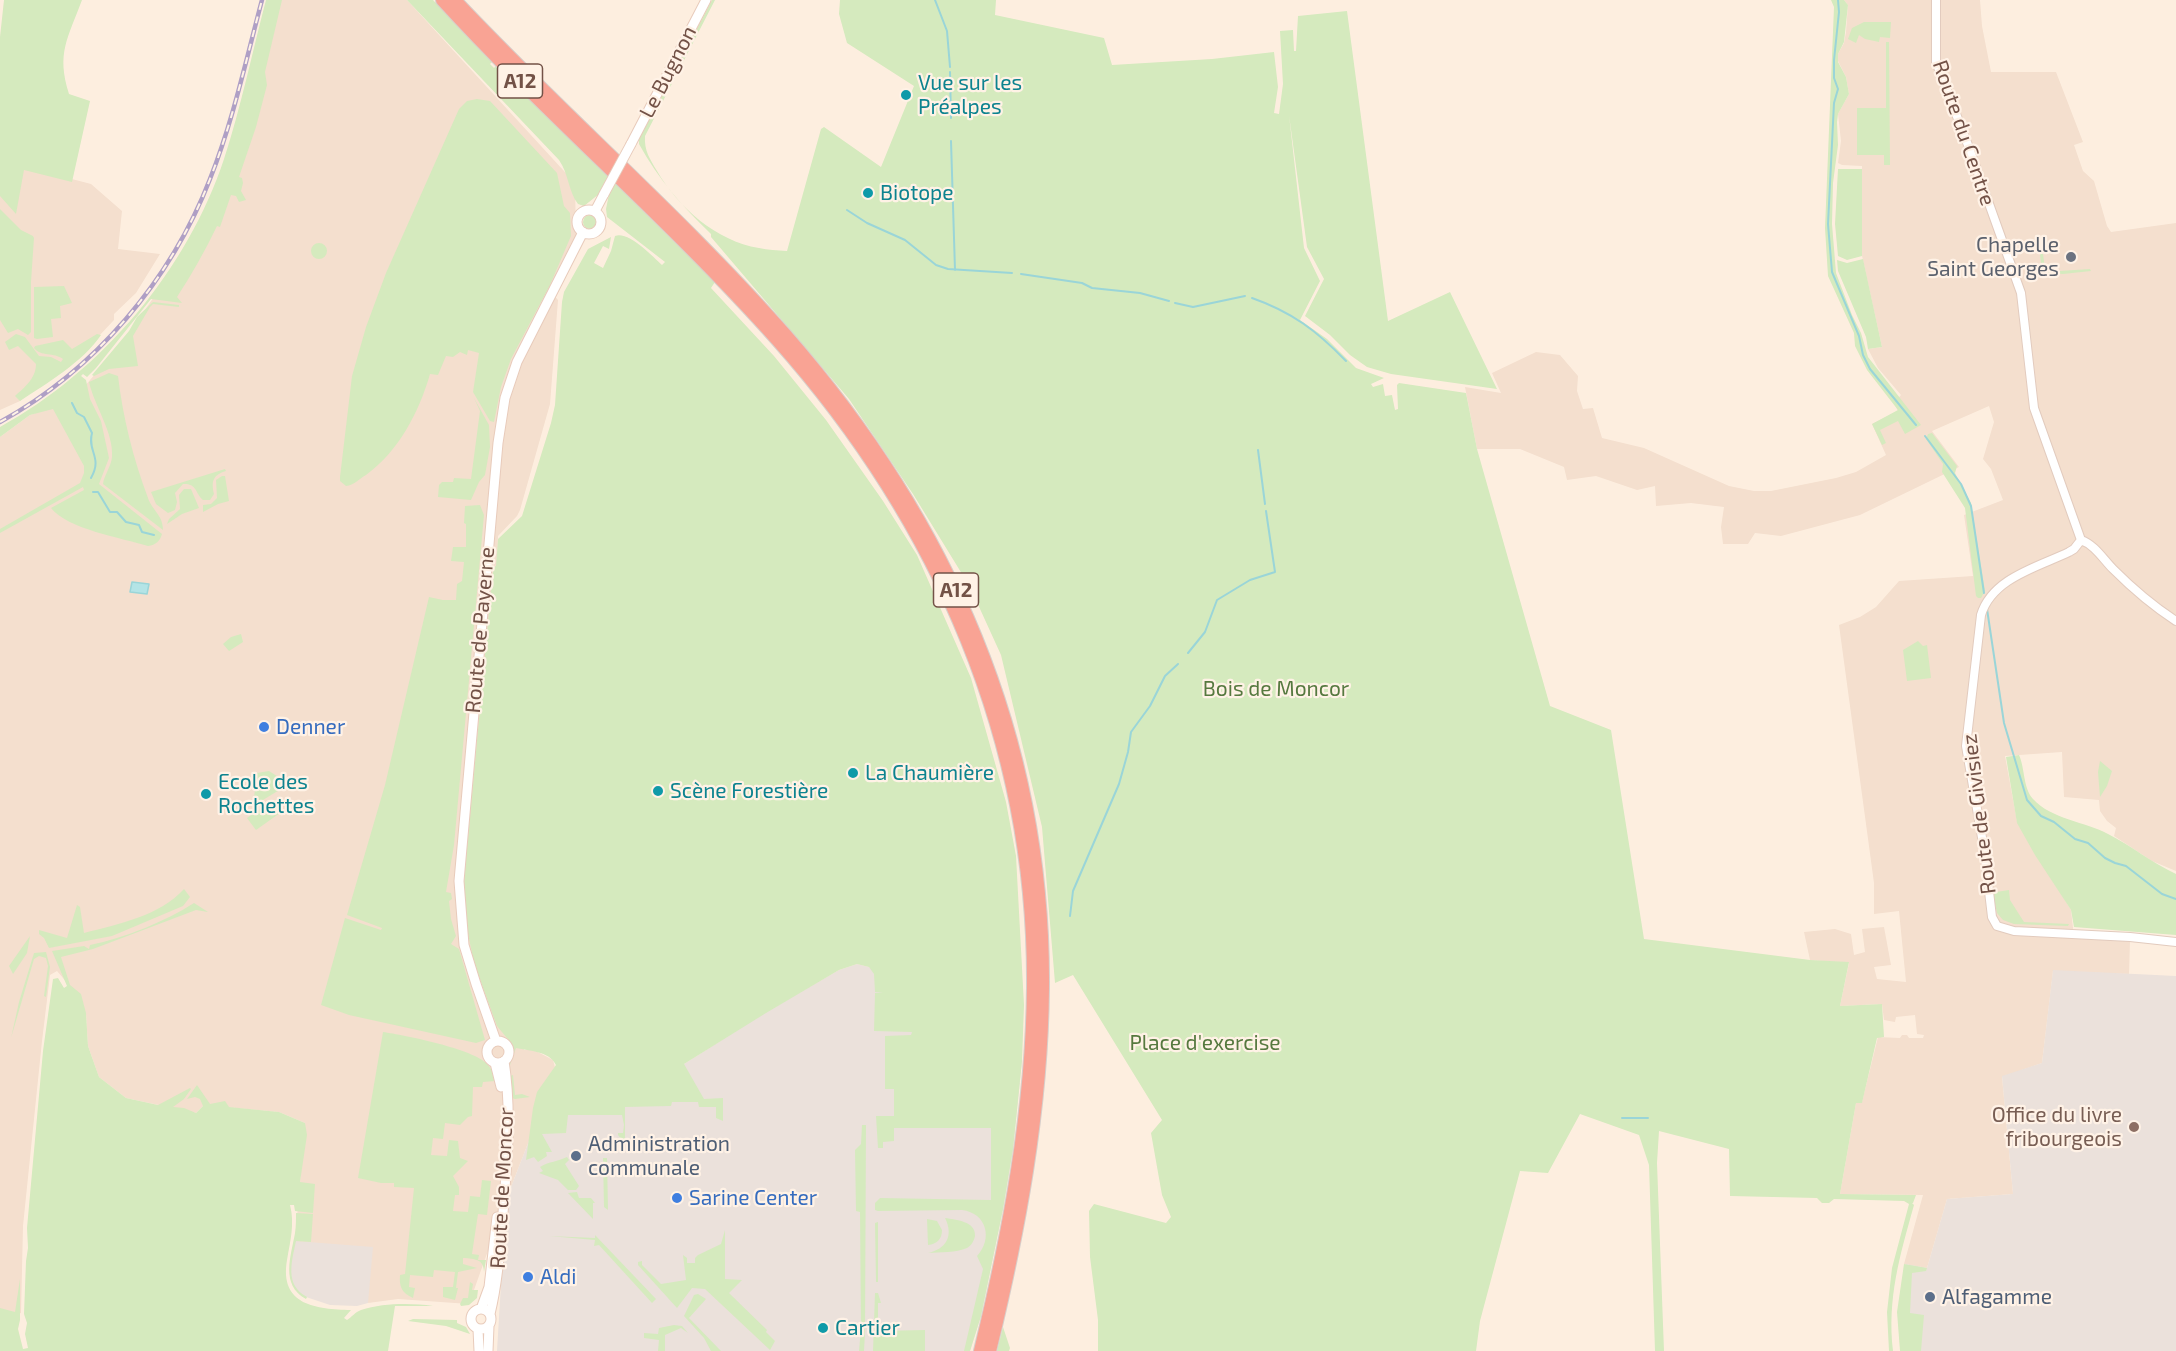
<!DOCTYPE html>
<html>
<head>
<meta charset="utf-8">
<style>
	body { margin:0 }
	canvas { display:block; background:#fdeedf }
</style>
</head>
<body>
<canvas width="2176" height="1351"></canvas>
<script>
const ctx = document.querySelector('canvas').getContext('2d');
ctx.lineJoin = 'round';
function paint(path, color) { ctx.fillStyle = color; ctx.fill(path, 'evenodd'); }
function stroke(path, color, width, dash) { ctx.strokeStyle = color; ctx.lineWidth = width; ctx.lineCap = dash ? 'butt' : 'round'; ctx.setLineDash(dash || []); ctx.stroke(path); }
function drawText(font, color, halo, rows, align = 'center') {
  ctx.font = font + ' "Exo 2",sans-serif'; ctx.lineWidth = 4.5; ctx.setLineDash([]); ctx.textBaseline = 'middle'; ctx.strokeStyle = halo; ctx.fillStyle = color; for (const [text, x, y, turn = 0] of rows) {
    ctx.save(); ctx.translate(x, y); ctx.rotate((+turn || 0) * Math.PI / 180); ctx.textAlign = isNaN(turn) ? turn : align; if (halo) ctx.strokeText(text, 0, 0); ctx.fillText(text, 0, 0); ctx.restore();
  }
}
paint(new Path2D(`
	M279 0H407L575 183 576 237 549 290 558 300 550 404 520 510 517 516 498 536 493 715 524 1050H534L553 1060 556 1071 506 1200 469 1304 398 1299 368 1303 295 1241 305 1123 279 1112 204 1105 196 1113 126 1098 99 1077 88 1046 86 1013 69 985 57 971 50 975 42 1041 23 1226 21 1313 17 1314 0 1309V437L30 415 69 401 80 392 126 337 209 218Z
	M1844 0H1980L1982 26 1991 72H2056L2083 142 2074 145 2083 171 2094 181 2107 226 2111 232 2176 223V871L2152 861 2114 836 2116 828 2107 821 2100 811 2099 800 2064 797 2062 752 2005 756 2017 821 2071 910 2074 937 2130 941 2129 974 2053 971 2042 1063 2002 1077 2013 1194 1947 1199 1927 1268 1904 1264 1923 1195 1840 1194 1856 1103 1862 1102 1878 1037 1900 1038 1902 1035H1907L1909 1038H1923L1924 1035 1917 1034 1915 1015 1896 1017 1895 1022 1884 1020 1882 1004 1840 1006 1849 963 1810 960 1804 932 1835 929 1851 934 1854 955 1865 952 1862 929 1884 927 1891 965 1874 967 1877 979 1906 982 1899 911 1874 914V883L1839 625 1860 617 1876 607 1899 581 1973 576 1964 515 2003 500 1991 469 1983 459 1994 422 1989 406 1932 431 1959 467 1860 515 1781 536 1755 533 1748 544H1723L1721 527 1724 507 1691 503 1656 506 1655 486 1637 490 1596 476 1567 480 1564 467 1520 449H1477L1465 387 1501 393 1492 373 1536 352 1560 355 1578 376 1577 391 1583 409 1593 408 1602 438 1644 448 1729 486 1754 491H1771L1836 478 1856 472 1886 455 1872 424 1898 411 1894 403 1901 395 1878 368 1868 349 1882 347 1861 251 1862 166 1842 165 1838 163 1841 141 1838 114 1849 94 1846 77 1838 61V54L1844 43 1846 32 1848 5Z
	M22 166 91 184 122 211 118 249 160 254 136 293 114 314V320L83 353 20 401 0 410V196Z`), '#f4dfce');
paint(new Path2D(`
	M857 964 869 967 1022 1061 1013 1149 1003 1209 981 1316 970 1351H497L506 1200 556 1071 684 1064 766 1012 839 970Z
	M2053 970 2176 976V1351H1909L1906 1264 1927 1268 1947 1199 2013 1194 2002 1076 2042 1063Z
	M295 1241 373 1247 368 1303 357 1306 330 1305 300 1295 294 1287 290 1276V1267Z`), '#ebe1db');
paint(new Path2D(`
	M4 0H82C68 38 56 53 69 94L90 101 72 182 24 170 16 214 0 196V37Z
	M266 0H282L265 72 267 85 256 127 239 177 242 178 243 183 241 191 246 200 239 202 236 196 231 195 220 227 217 226C205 251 192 274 177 297L182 303 151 299 96 368 87 377 83 374 81 376 86 380 90 399 101 421 109 458 99 484 162 534C160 541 156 545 148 546 122 538 67 529 51 508L84 490 83 487 0 533V529L80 483 84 473V466L53 409 30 415 0 437V427C102 371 187 270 224 159 241 107 252 53 266 0Z
	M407 0H433L492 62 490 64 494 68 496 66 715 282 711 288 774 356 826 420 883 501 917 555 971 678 1006 802 1016 856 1024 1005 1022 1061 1013 1149 1003 1209 981 1316 970 1351H964L983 1269 977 1256C993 1239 987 1213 962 1210L878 1211 875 1210V1203L880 1198 991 1200V1128H894V1141L883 1142V1148H878L876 1116H894V1089H885V1036L911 1035 912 1032 874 1031 875 993H883L875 992 874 974 869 967 857 964 839 970 766 1013 684 1064 704 1099 723 1098V1121L716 1118V1107H699L698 1102H672L671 1106 625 1107V1144L618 1135V1133H623L624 1125 622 1115H568L566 1133 542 1134 552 1152H546L547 1156 538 1162 534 1157 526 1160 533 1108 537 1092 556 1065C549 1051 530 1051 516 1048L510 1065V1076L513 1075 515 1095 522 1094 530 1097 515 1099 512 1098 509 1065 513 1049 511 1043 497 1026 474 963 465 919 464 882 492 578 494 567 496 566 498 539 522 516 551 423 555 405 562 302 564 292 588 249 611 237 609 249 603 246 594 263 603 268 611 251 615 236C629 231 652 256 662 265L665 262 607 217 606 209 609 194H599L584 206 578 204C568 191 569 174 559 160Z
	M712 0H715L645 136C644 151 650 159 657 171 678 207 716 241 759 248 768 250 777 250 787 251L821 129 824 127 881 167 914 86 847 43 839 14 840 0H996L995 15 1104 38 1112 65 1212 59 1274 52 1278 87 1274 113 1279 114 1283 84 1280 31 1293 30 1294 51H1296L1298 16 1347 11 1388 321 1450 292 1497 389 1391 374 1367 367 1350 355 1330 335 1305 316 1324 279 1307 247 1289 115 1304 248 1320 281 1300 320 1327 339 1356 368 1384 378 1371 384 1373 387 1383 384 1385 396 1392 395 1395 410 1398 409 1397 385 1399 383 1466 393 1477 449 1550 706 1611 730 1644 939 1810 960 1849 962 1840 1006 1882 1004 1884 1037 1877 1038 1862 1103H1856L1840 1194 1916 1195 1913 1203H1912L1914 1205C1900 1255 1887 1298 1893 1351H1889L1887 1312 1892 1268 1909 1204 1904 1201 1834 1199 1829 1203H1822L1817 1198 1730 1196 1729 1149 1659 1131 1657 1163 1664 1351H1655L1649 1165 1639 1135 1580 1114 1548 1173 1520 1171 1480 1321 1476 1351H1098V1320L1090 1257 1089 1211 1094 1204 1166 1223 1171 1217 1162 1195 1151 1133 1162 1120 1073 975 1055 983 1042 827 1001 655 970 587 913 494 849 399 711 237V234C683 207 658 179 639 144V139Z
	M1831 0H1844L1848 5 1844 42 1838 54V62L1846 77 1849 94 1838 114 1837 122 1838 145 1833 183 1832 224 1836 273 1852 315 1861 333 1868 357 1921 425 1905 434 1898 421 1880 430 1886 443 1882 445 1872 424 1898 410 1867 370 1855 346 1854 333 1828 276 1825 228 1834 7Z
	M1864 22H1891L1890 38 1880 37 1879 42 1865 39 1859 35 1856 43 1848 39 1852 28Z
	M1886 42H1889L1890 165H1884V155H1857V108H1886Z
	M477 99 490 101 557 173 564 206 570 213 571 236 550 285 511 359 501 387 494 422 490 421 473 392 479 353 468 350 467 355 460 352 453 357 446 356 438 375 430 374C419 412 399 451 366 475 359 479 354 485 346 486L340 481V477L352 376 366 327 386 273 459 109 467 101Z
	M1838 169H1862V256L1847 260 1838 256 1835 224Z
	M0 209 21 230 33 236 34 238 31 282V332L28 335 18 329 8 333 0 320Z
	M583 222a7 7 0 1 1 14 0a7 7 0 1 1-14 0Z
	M311 251a8 8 0 1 1 16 0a8 8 0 1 1-16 0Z
	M2040 254H2043L2045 269 2060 271 2090 269 2091 271 2063 274 2042 273Z
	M1863 259 1882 347 1868 349 1866 337 1838 271 1837 260 1847 263Z
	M64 286 72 303 60 306 61 318 51 319 53 337 37 339 34 338V287Z
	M153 302 179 305V307L153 304 150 307 133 336 138 366 109 369 94 376 92 375 129 331 137 317Z
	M16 334 25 337 39 356 51 357 61 362 63 359C54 352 41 357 34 348L35 346 63 340 72 349 97 334 101 335C84 361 46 384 20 401L15 396C25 387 36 378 36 364L18 346 9 350 5 342Z
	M109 373 118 376C123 418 133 458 148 498 152 510 163 515 163 530L103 484C104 475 111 467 112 457 114 433 94 405 89 382Z
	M474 398 489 425 490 447 485 475 479 482 471 500 438 497 439 485 442 482H453L454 478 471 479 480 411Z
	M1932 433 1957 466 1955 473 1971 503 1985 591 1981 598H1978L1976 596 1965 508 1942 472 1943 464 1926 439 1928 434Z
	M225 469 226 471C213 475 211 481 214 494L210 500H203C195 493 197 483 183 484L175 493 177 502 175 510 168 513 156 504 151 492Z
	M222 476H225L229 501 218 504 203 512V505L211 504 217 498 216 480Z
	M184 489H191L199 508 182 514 167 524 169 519 180 509 179 495Z
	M480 505 484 515 454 845 446 892 451 893 452 899 449 901 451 919 456 936 451 944 459 949 485 1040 476 1043 349 1015 321 1005 345 918 381 930 382 928 347 915 385 785 429 597 443 600H456L457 584 462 581 464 562 451 561 453 547H466V524L464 523 465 506Z
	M241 634 243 642 229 651 223 644 231 637Z
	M1918 641 1923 646 1927 645 1931 678 1907 681 1903 650Z
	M2019 755C2025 768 2023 788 2033 799 2051 819 2086 822 2108 834 2132 846 2152 863 2176 874V935L2074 927 2071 910 2035 855 2017 823 2006 757Z
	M2100 761 2112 771 2107 786 2100 797 2098 772Z
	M269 771 283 780 281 789 253 806 257 773Z
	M272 801 280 813 256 830 247 818Z
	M1989 870 1993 888 1996 892 2009 890 2010 900 2024 922 2069 924 2068 926 2014 924 2003 920 1997 913 1994 899Z
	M184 889 190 897 183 906 112 936 49 948 44 938 39 934V930L67 938 77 905 80 907 84 933C118 924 160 916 184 889Z
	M194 903 208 912 196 910 93 949 61 957 70 985 81 994 86 1013 88 1046 99 1077 126 1098 158 1105 190 1088 191 1089 184 1099 173 1107 184 1108 196 1113 203 1106 200 1099 195 1097 187 1099 197 1085 210 1104 225 1101 229 1107 279 1112 305 1123 307 1135 300 1182 315 1184 313 1213 295 1211 294 1205H290C295 1224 290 1242 287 1260 279 1306 317 1309 351 1310L344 1318 347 1320C352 1317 355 1312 361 1310 383 1303 411 1303 433 1306H395L388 1351H0V1308L15 1312 20 1279V1320L18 1329 23 1349 28 1348 25 1334 27 1323 24 1314 26 1261 28 1248 27 1228 43 1051 53 979 58 978 64 988 67 986 52 951 84 946 89 949 90 945C125 938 166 921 194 903Z
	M30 936 27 953 13 974 9 966Z
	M46 952 50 967 46 997 44 996 48 966 46 958 39 956 34 959 11 1038 19 1002 34 953Z
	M383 1032C404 1035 474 1049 487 1064 492 1069 494 1075 495 1081L483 1082 482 1087H473L472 1116 468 1117 460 1125 445 1123 443 1139 433 1138 431 1155 447 1156 449 1140 458 1141 460 1158 468 1161 453 1176 459 1187V1195H455L453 1211 468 1212 470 1196 480 1197 482 1180 491 1181 487 1215 478 1214 472 1254 479 1255 478 1260H486L484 1272C484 1259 475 1259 463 1258V1264L477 1268 458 1272 456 1288H458L455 1300 443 1297V1287H453L455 1272 434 1270 433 1277 410 1275 409 1287 415 1288 413 1298C402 1293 399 1287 400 1275L405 1274 414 1188 394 1187V1183H381L358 1178Z
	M862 1125H866L865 1333 864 1351H859L861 1328 860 1212 856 1211 855 1150 861 1144Z
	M567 1157 569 1160 565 1164 579 1186 576 1190H568L558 1180 539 1173 543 1171 540 1167C550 1161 557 1162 567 1157Z
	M603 1158H607L608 1210 604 1207Z
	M577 1192 579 1198H591L595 1203H593V1219L568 1193Z
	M296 1213 313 1214 311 1242 296 1241C292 1261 284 1285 307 1297L306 1299C280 1285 291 1256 295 1233 296 1226 296 1220 296 1213Z
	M945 1218C956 1220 976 1221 975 1236 974 1241 971 1246 967 1248 956 1253 940 1252 928 1253 946 1249 954 1236 945 1218Z
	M927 1219 937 1221 942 1230C942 1239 937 1244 928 1245Z
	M878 1222V1282H876L875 1223Z
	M725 1230V1279L742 1280 729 1293 767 1330 766 1332 775 1341 770 1350 705 1289 692 1288 677 1308 638 1265V1262L642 1261V1265L661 1284 686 1280 683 1255 687 1258V1263H695V1258L698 1255 721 1244Z
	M595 1235 656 1299 652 1303 599 1245 594 1246 595 1240 549 1236 595 1238Z
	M1904 1264 1927 1268 1926 1271 1912 1273 1910 1313 1924 1315 1921 1351H1900L1897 1312Z
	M470 1282 473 1284 472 1290H478L477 1298 469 1305 461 1306 460 1304 463 1298H468Z
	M875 1293H878L881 1303H878V1331L925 1330V1351H873Z
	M698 1294 706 1299 689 1318 721 1351H711L704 1338 684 1316 694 1295Z
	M413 1319 457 1320V1323L466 1327 470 1334 446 1326 408 1321Z
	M674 1325 682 1326 688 1333 681 1328 665 1335V1351H658L659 1340 644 1338V1333L658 1334 659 1328Z
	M1003 1327 1010 1348 1009 1351H997Z`), '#d5eabe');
const water = new Path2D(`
	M132 582 149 584 147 594 130 592Z`);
paint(water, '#b4e4e6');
stroke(water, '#9ad5d8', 1.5);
stroke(new Path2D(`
	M935 0 947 31 950 67
	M1838 0 1839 12 1834 60V78L1838 89 1834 103 1828 224 1832 272 1859 336 1863 355 1870 369 1916 425
	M950 72 951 118
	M951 141 955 270
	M847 210 867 223 905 240 936 265 948 269 1012 273
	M1021 274 1082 283 1092 288 1140 293 1169 301
	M1252 298C1292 312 1317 331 1346 361
	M1175 303 1193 307 1245 296
	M72 403 77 413 84 417 92 433C87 452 103 457 91 478
	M1925 436 1961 484 1971 506 1984 593
	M1258 450 1265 504
	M93 492H98L110 512H117L126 522 139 525 142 532 154 535
	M1987 609 2004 723 2027 800 2041 816 2054 822 2075 839 2088 843 2105 858 2115 863 2126 866 2162 894 2176 899
	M1188 653 1205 632 1217 600 1250 580 1275 572 1266 511
	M1070 916 1073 891 1119 784 1128 752 1131 732 1150 706 1165 676 1178 664
	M1622 1118H1648`), '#9ad5d8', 2);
const tertiary = new Path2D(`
	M1936 0V62L1968 145 2021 293 2034 408 2081 540
	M2081 540 2074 549 2069 552C2038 567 1992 578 1981 615L1966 746 1984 849 1992 917 1997 926 2014 931 2130 937 2176 942
	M2081 540C2095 545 2103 559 2113 569 2132 588 2153 606 2176 621`);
const secondary = new Path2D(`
	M631 144 706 0
	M577 222a12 12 0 1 1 24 0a12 12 0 1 1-24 0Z
	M595 211 604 194
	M487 1052a11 11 0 1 1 22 0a11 11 0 1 1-22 0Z
	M496 1041 476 984 464 945 459 881 498 443 505 398 517 362 583 232
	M495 1063 501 1087
	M471 1319a10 10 0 1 1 20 0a10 10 0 1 1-20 0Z
	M481 1309 489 1287 497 1217
	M490 1314C498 1281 500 1247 503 1213 507 1163 512 1112 504 1061
	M478 1329 479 1351
	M488 1351 489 1326`);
const motorway = new Path2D(`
	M442 0C549 117 671 221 777 340 939 522 1035 742 1033 987 1032 1110 1009 1232 980 1351
	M455 0C562 114 681 216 785 334 948 520 1045 738 1043 988 1042 1111 1019 1232 990 1351`);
stroke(tertiary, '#e2cbbe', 10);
stroke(secondary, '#e8cbbb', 11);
stroke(motorway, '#d8cfcb', 14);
stroke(tertiary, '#fff', 8);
stroke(secondary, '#fff', 9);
stroke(motorway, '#f9a394', 12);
const rail = new Path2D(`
	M0 422C95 370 171 280 210 179 233 121 246 60 262 0`);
stroke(rail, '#af9fc5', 4.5);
stroke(rail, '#fff2e6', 2, [7]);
const secondaryBridge = new Path2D(`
	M604 194 631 144`);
stroke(secondaryBridge, '#e8cbbb', 11, []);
stroke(secondaryBridge, '#fff', 9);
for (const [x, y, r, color] of [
	[906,95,6,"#0f9aa8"],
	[868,193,6,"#0f9aa8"],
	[2071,257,6,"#6b7280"],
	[264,727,6,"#3f7fe0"],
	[853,773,6,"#0f9aa8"],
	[658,791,6,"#0f9aa8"],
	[206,794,6,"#0f9aa8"],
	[2134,1127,6,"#8d6e63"],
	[576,1156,6,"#5c6f8a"],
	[677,1198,6,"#3f7fe0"],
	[528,1277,6,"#3f7fe0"],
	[1930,1297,6,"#5c6f8a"],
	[823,1328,6,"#0f9aa8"]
]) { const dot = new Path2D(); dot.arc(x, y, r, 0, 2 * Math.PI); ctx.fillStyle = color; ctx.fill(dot); stroke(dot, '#fff2e6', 2); }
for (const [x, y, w] of [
	[520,81,45],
	[956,590,45]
]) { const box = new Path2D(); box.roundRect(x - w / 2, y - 17, w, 34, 4.5); ctx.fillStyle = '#fff2e6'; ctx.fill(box); stroke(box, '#735247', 1.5); }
drawText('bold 20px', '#735247', null, [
	["A12",520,81],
	["A12",956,590]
]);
drawText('21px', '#735247', '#fff2e6', [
	["Le Bugnon",668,72,-63],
	["Route du Centre",1964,133,71],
	["Route de Payerne",480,630,-85],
	["Route de Givisiez",1979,814,-97],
	["Route de Moncor",502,1188,-87]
]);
drawText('21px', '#0d838f', '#fff2e6', [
	["Vue sur les",918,83],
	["Préalpes",918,107],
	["Biotope",880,193],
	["La Chaumière",865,773],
	["Ecole des",218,782],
	["Rochettes",218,806],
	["Scène Forestière",670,791],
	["Cartier",835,1328]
], 'left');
drawText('21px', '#5b616d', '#fff2e6', [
	["Chapelle",2059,245],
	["Saint Georges",2059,269]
], 'right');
drawText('21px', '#56793f', '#fff2e6', [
	["Bois de Moncor",1276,689],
	["Place d'exercise",1205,1043]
]);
drawText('21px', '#366cbe', '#fff2e6', [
	["Denner",276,727],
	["Sarine Center",689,1198],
	["Aldi",540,1277]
], 'left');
drawText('21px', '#785e54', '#fff2e6', [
	["Office du livre",2122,1115],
	["fribourgeois",2122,1139]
], 'right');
drawText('21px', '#4e5e75', '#fff2e6', [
	["Administration",588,1144],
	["communale",588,1168],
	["Alfagamme",1942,1297]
], 'left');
</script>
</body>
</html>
